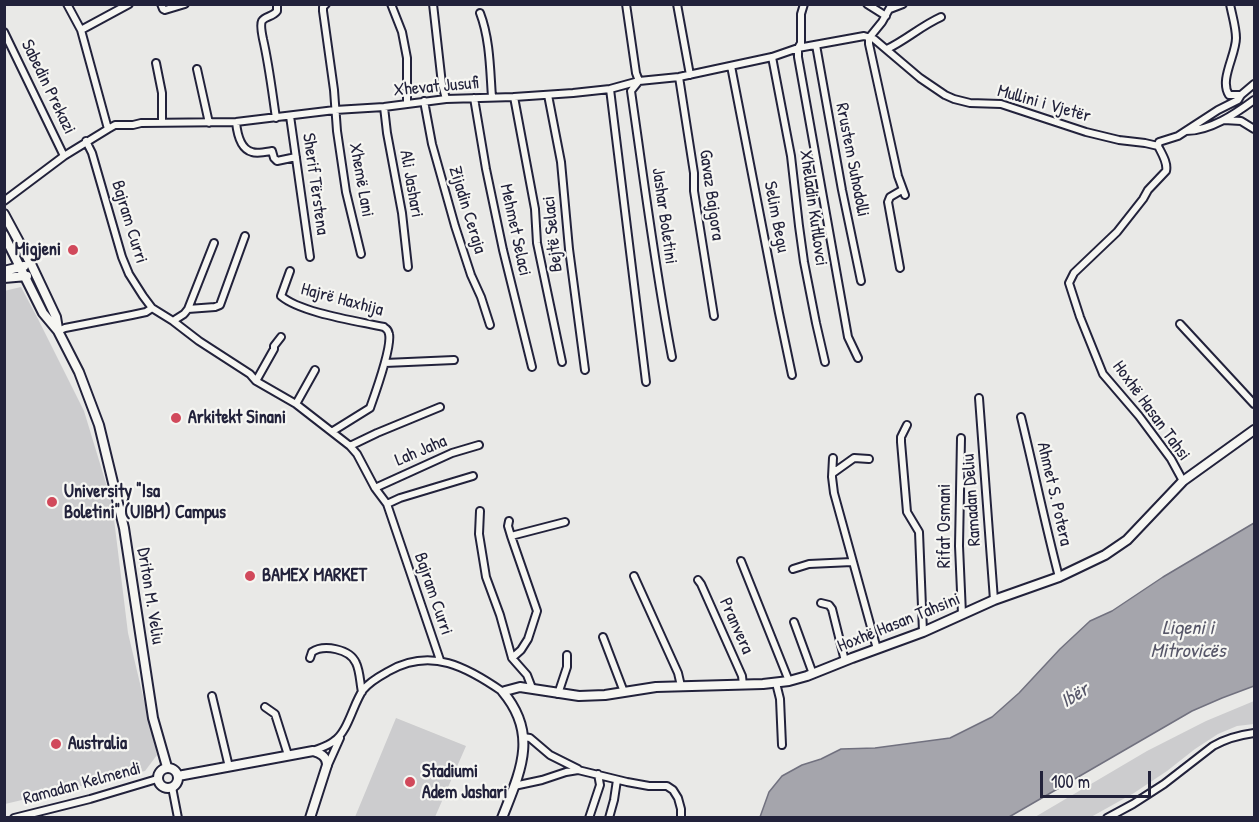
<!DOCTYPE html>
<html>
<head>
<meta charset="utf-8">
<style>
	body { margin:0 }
	#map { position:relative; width:1259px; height:822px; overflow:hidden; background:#e9e9e7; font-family:"Patrick Hand",sans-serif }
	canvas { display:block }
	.frame { position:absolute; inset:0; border:6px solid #22223b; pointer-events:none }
	.scale { position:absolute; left:1040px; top:771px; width:111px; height:27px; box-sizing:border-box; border:3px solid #22223b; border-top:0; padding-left:8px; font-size:18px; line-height:21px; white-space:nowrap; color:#22223b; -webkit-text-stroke:4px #f6f6f2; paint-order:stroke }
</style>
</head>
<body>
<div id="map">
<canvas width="1259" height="822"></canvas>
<div class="frame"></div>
<div class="scale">100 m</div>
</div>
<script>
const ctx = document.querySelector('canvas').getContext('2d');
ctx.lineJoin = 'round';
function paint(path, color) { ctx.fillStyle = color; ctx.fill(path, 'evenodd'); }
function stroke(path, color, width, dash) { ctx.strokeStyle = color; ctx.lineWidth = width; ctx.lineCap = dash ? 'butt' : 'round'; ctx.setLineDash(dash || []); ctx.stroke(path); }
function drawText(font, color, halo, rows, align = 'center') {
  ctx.font = font + ' "Patrick Hand",sans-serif'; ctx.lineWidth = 4.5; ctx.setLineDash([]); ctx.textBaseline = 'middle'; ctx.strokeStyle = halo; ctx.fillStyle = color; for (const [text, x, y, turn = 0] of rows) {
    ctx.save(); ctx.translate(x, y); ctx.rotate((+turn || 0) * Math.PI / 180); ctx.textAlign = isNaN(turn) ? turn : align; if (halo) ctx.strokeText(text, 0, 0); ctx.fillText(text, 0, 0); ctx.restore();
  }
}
paint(new Path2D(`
	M21 287 38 319 84 411 112 503 128 633 157 755 145 771 5 804 4 291Z
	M1254 701V724L1237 726 1218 734 1195 749 1167 771 1134 793 1091 817H1035L1147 751 1206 721Z
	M396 718 466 746 435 817H355Z`), '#ccccce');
const water = new Path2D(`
	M1254 523V686L1222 698 1192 711 1009 817H760L769 792 782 776 802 765 821 759 841 749 875 748 950 738 992 717 1019 693 1060 649 1090 621 1112 611 1163 577Z`);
paint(water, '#a5a5ac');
stroke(water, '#71717f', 1.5);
const minor = new Path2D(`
	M67 4 81 30 108 129
	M161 4 163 9 165 10 185 4
	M326 4 323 7V11L334 90 337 131 346 192 361 254
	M391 4 402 32 407 58V103
	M433 4 442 84 446 99
	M626 4 636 73 639 81 631 91C644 180 655 269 672 357
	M677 4 690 75
	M804 4 801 14V43L798 48V57L848 337 858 358
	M867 4 886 16
	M1230 4C1232 15 1236 27 1236 38 1236 55 1219 80 1229 95H1241
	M890 9 903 4
	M480 13C490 39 490 70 492 97
	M81 30 129 4
	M4 32 64 156
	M869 38V44L898 176 905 195
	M869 38 882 22 892 4
	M816 45 842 190 861 281
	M887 49C906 40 921 26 941 17
	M772 57 791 156 799 226 804 262 816 323 825 362
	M156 63 162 93V123
	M731 66 779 313 792 375
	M197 69 209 123
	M679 77 694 173V191L714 316
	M610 89 646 382
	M548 95 561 162 569 249 585 370
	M514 97 535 209 537 243 562 362
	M474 98 486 169 503 250 532 367
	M424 101 432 144 455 226 471 275 481 297 490 325
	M384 107 387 133 402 213 408 267
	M290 116 310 257
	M276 118C272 91 269 65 263 39 262 34 260 25 262 21 265 16 273 17 277 11V4
	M1224 120 1241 121 1254 129
	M236 122C237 132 240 149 252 152 257 154 266 152 272 151L274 158 277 161 296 157
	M1186 131C1210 131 1235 114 1254 100
	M86 141 92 153 122 257 129 274 143 296 152 308 173 321 199 341 250 374 256 381 296 404 350 446 357 454 375 488 387 504 440 660
	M4 201 64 156 108 129 115 125H133L141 123 236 122 335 110 384 107 446 99 514 97 573 93 610 89 639 81 679 77 772 57 798 48 864 36 874 39 920 78 945 95 954 99 970 103 1001 104 1086 132 1119 140 1145 143 1158 146
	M900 268 888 202 890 197 902 190
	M290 271 281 296C301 313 357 321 384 327 387 330 388 329 389 334 392 347 375 394 370 408L333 431
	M188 309 214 243
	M173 321 184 314 188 309 215 307 220 305 245 236
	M1180 324 1254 404
	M58 331 65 328 132 315 146 312 152 308
	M385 363 454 360
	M256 381 274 349V346L281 337
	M979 398 994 600
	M296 404 315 370
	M1021 417C1034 470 1045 524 1059 577
	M907 425 901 437V442L907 512 919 532 923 632
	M961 438 959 546 962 614
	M350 446 377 433 440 407
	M833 458 832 477 834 493 877 649
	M833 473 854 458 869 459
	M1183 481 1171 459 1139 416 1103 374 1080 317 1069 283 1074 273 1117 232 1143 199 1148 190 1166 171C1168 163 1162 154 1158 146L1159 142 1178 136 1218 110 1238 100 1241 95 1254 84
	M375 488 452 453 479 445
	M387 504 400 498 473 476
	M480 511 479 534 486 577 500 615 512 658
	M509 521 508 526 511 536 537 611 528 639 521 650 512 658 527 675 532 688
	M511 536 565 522
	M741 561 789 681
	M793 569 809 564 852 562
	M634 576 678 673 681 686
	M698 580 701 584 742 676 743 685
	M821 603 829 605 832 609 845 661
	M794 622 813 674
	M603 637 624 692
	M310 658 312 652C324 644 350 649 356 663 360 671 360 683 362 692
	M776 683 780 699 782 745
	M558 694 567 667V655
	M212 696 229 767
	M265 707 275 714 288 755
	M523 737 530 738 550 755 578 769
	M313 751C320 748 328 746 334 741 348 732 353 704 363 690 370 681 380 676 389 671 431 647 467 667 503 692
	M327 767 340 738
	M514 786 542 780 566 772 578 770 627 782 649 786H667L673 790 678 798 681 809V818
	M172 787 178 818
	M14 818 90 799 157 779
	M589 818 600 785 598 774
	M609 818 614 800 617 780
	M1107 818 1133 804 1164 784 1213 746C1227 738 1239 735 1254 733`);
const tertiary = new Path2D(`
	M4 214 31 264 56 317 58 329
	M4 235 43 313 58 331 79 372 99 425 124 528 153 718 167 767
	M4 271 24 266
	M4 278 27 276
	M158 778a10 10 0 1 1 20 0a10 10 0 1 1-20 0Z
	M178 776 313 751C320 753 327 756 327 765L310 818
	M502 818C520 772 539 735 503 692L505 691 520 687 579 696 605 695 656 687 763 684 789 681 807 676 852 658 923 632 994 600 1059 577 1105 555 1127 540 1183 481 1254 430`);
stroke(minor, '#22223b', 10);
stroke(tertiary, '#22223b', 12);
stroke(minor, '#f6f6f2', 6);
stroke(tertiary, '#f6f6f2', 8);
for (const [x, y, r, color] of [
	[73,250,6,"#d1495b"],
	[176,418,6,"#d1495b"],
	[52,502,6,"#d1495b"],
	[250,576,6,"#d1495b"],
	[56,744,6,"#d1495b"],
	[410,782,6,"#d1495b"]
]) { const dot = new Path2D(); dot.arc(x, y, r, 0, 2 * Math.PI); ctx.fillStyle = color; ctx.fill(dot); stroke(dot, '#f6f6f2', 2); }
drawText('18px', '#22223b', '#f6f6f2', [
	["Sabedin Prekazi",48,87,64],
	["Xhevat Jusufi",436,87,-5],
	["Mullini i Vjetër",1044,104,16],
	["Rrustem Suhodolli",852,160,79],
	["Xhemë Lani",361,180,80],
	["Sherif Tërstena",315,184,82],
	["Ali Jashari",411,184,80],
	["Gavaz Bajgora",711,195,82],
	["Xheladin Kutllovci",813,208,82],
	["Zijadin Ceraja",467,210,73],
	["Jashar Boletini",664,216,82],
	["Selim Begu",776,217,79],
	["Bajram Curri",129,222,73],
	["Mehmet Selaci",515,230,78],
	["Bejtë Selaci",553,234,-96],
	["Hajrë Haxhija",342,300,15],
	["Hoxhë Hasan Tahsi",1151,411,54],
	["Lah Jaha",421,451,-23],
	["Ahmet S. Potera",1054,494,77],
	["Ramadan Deliu",972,500,-94],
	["Rifat Osmani",945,526,-90],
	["Bajram Curri",433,594,71],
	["Driton M. Veliu",150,596,81],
	["Hoxhë Hasan Tahsini",899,623,-22],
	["Pranvera",736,626,66],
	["Ramadan Kelmendi",82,784,-15]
]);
drawText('bold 18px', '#22223b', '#f6f6f2', [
	["Migjeni",61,250,"right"],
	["Arkitekt Sinani",188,418],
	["University \"Isa",64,492],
	["Boletini\" (UIBM) Campus",64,513],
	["BAMEX MARKET",262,576],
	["Australia",68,744],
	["Stadiumi",422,772],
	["Adem Jashari",422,793]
], 'left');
drawText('italic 20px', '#565668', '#f6f6f2', [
	["Liqeni i",1188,629],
	["Mitrovicës",1188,652],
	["Ibër",1075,696,-32]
]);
</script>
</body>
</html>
